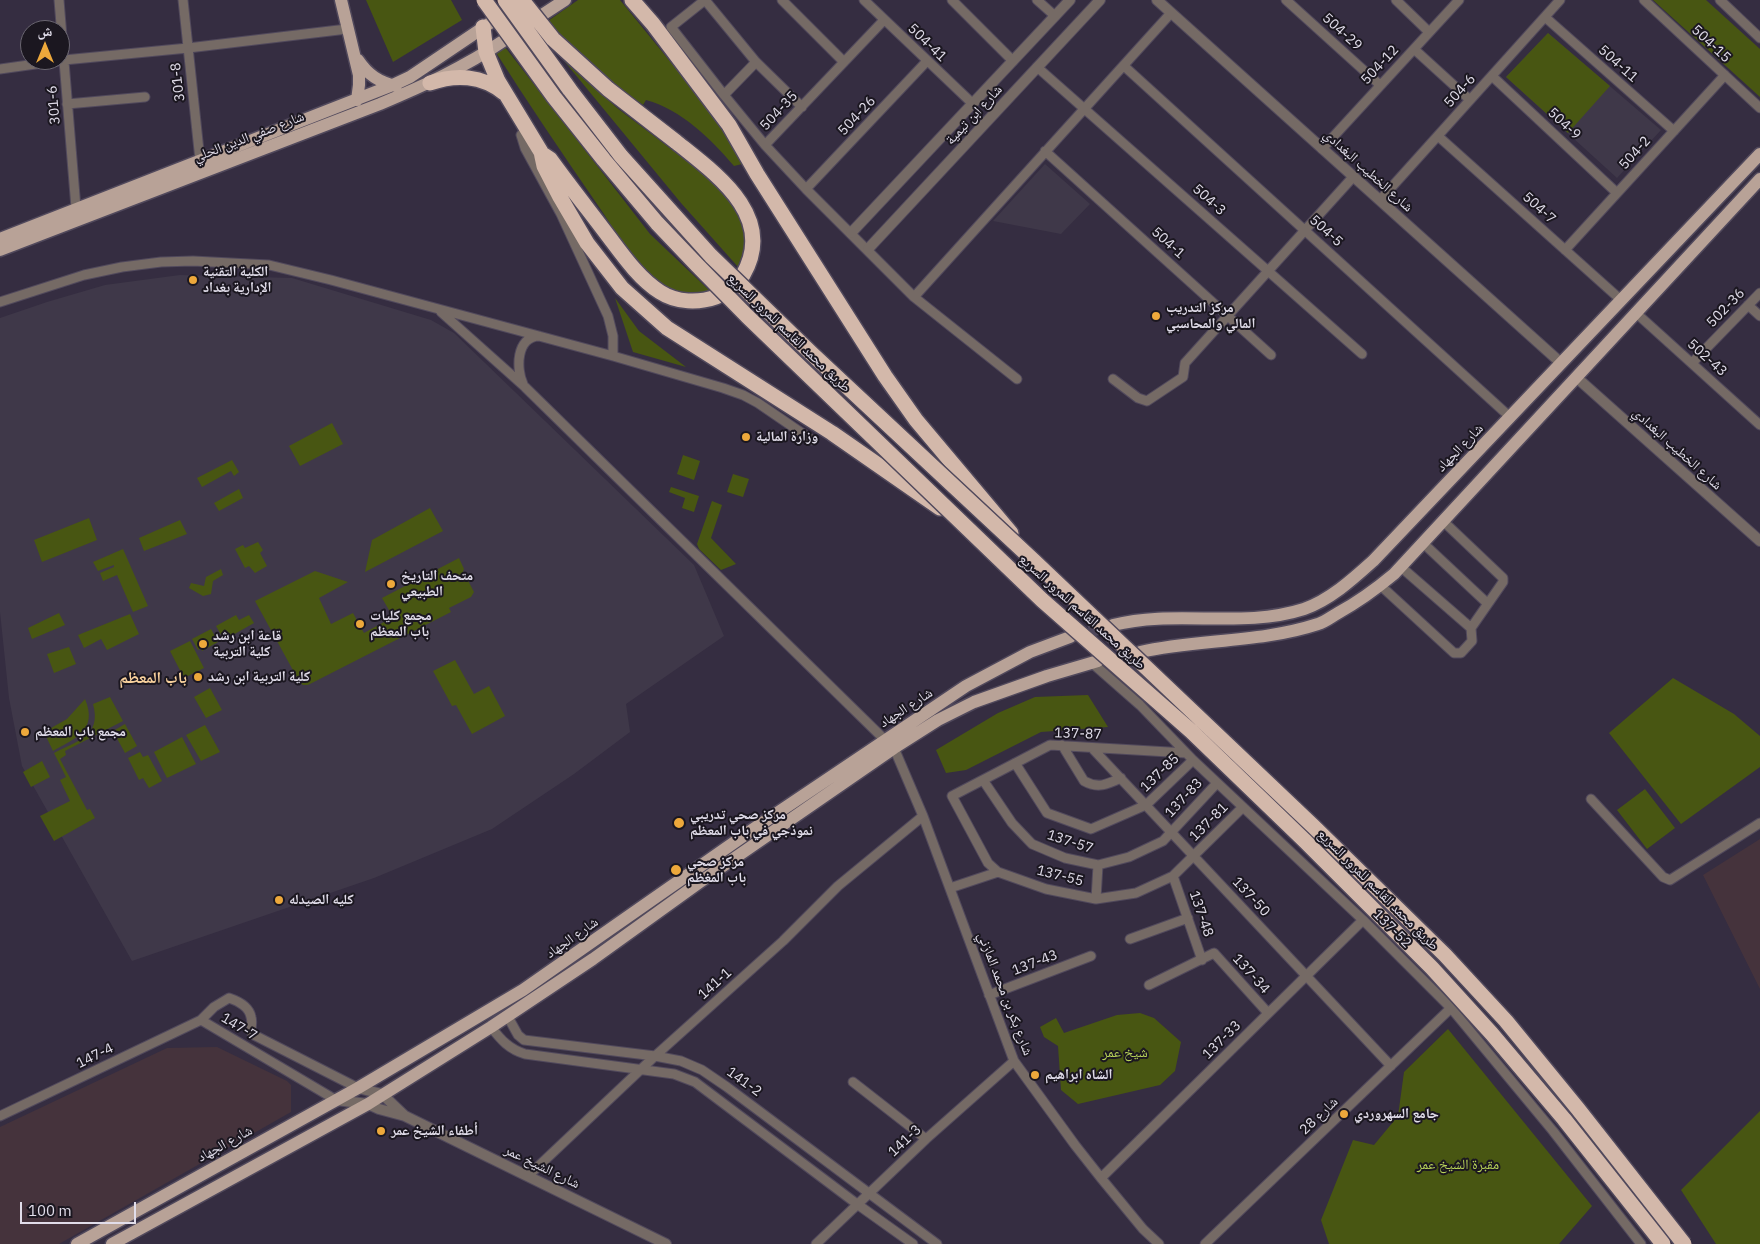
<!DOCTYPE html>
<html>
<head>
<meta charset="utf-8">
<style>
	body { margin:0 }
	#map { position:relative; width:1760px; height:1244px; overflow:hidden; background:#352d41; font-family:"IBM Plex Sans","Noto Naskh Arabic",sans-serif }
	canvas { display:block }
	.north { position:absolute; left:20px; top:20px; width:50px; height:50px; box-sizing:border-box; background:#1b1720; border:1px solid #6a6671; border-radius:50%; rotate:0deg; font-size:14px; font-weight:700; line-height:20px; text-align:center; color:#e1ddea }
	.north::after { content:''; display:block; margin:auto; width:18px; height:22px; background:#eda83b; clip-path:polygon(50% 0,100% 100%,50% 72%,0 100%) }
	.scale { position:absolute; left:20px; top:1202px; width:116px; height:22px; box-sizing:border-box; border:2px solid #e1ddea; border-top:0; padding-left:6px; font-size:15px; line-height:18px; white-space:nowrap; color:#e1ddea; -webkit-text-stroke:4px #1b1720; paint-order:stroke }
</style>
</head>
<body>
<div id="map">
<canvas width="1760" height="1244"></canvas>
<div class="north">ش</div>
<div class="scale">100 m</div>
</div>
<script>
const ctx = document.querySelector('canvas').getContext('2d');
ctx.lineJoin = 'round';
function paint(path, color) { ctx.fillStyle = color; ctx.fill(path, 'evenodd'); }
function stroke(path, color, width, dash) { ctx.strokeStyle = color; ctx.lineWidth = width; ctx.lineCap = dash ? 'butt' : 'round'; ctx.setLineDash(dash || []); ctx.stroke(path); }
function drawText(font, color, halo, rows, align = 'center') {
  ctx.font = font + ' "IBM Plex Sans","Noto Naskh Arabic",sans-serif'; ctx.lineWidth = 4; ctx.setLineDash([]); ctx.textBaseline = 'middle'; ctx.strokeStyle = halo; ctx.fillStyle = color; for (const [text, x, y, turn = 0] of rows) {
    ctx.save(); ctx.translate(x, y); ctx.rotate((+turn || 0) * Math.PI / 180); ctx.textAlign = isNaN(turn) ? turn : align; if (halo) ctx.strokeText(text, 0, 0); ctx.fillText(text, 0, 0); ctx.restore();
  }
}
paint(new Path2D(`
	M1760 839V989L1703 875Z
	M217 1047 287 1081 291 1085V1112L59 1244H0V1127L167 1048Z`), '#45333c');
paint(new Path2D(`
	M1548 33 1661 130 1617 178 1506 77Z
	M1045 164 1090 204 1061 234 993 221Z
	M180 275 292 278 431 320 454 333 694 565 724 636 626 704 630 732 574 774 492 829 374 878 132 961 22 766 9 698 0 612V318L47 302 105 285Z`), '#3f3849');
paint(new Path2D(`
	M366 0H451L462 20 393 62Z
	M578 0H620L721 124 746 163 734 166C711 139 682 110 646 100L643 105C610 81 573 55 548 21Z
	M1653 0H1706L1760 49V97Z
	M1548 33 1610 86 1568 133 1506 77Z
	M505 47 650 234 712 293C692 295 670 295 654 280 631 259 615 230 597 204 562 153 528 103 495 51Z
	M560 56 617 108 716 183 737 210 744 231V251L739 268 681 203Z
	M615 298 639 331 686 367 633 352Z
	M332 423 343 444 300 466 289 446Z
	M683 455 700 461 694 480 677 474Z
	M232 460 239 472 234 476 231 471 202 487 197 478Z
	M733 474 749 479 743 497 727 492Z
	M671 487 699 496 694 512 682 508 685 498 669 492Z
	M239 489 243 498 219 511 214 503Z
	M712 501 722 505 711 538 736 564 721 570 699 549 697 544Z
	M430 508 443 531 365 572 372 540Z
	M89 518 97 540 42 562 34 540Z
	M180 520 187 534 144 551 139 538Z
	M258 542 263 550 260 553 267 566 255 573 249 566 245 568 235 549 243 545 245 548Z
	M123 549 148 606 133 612 117 575 103 581 100 573 114 567V565L98 571 93 562Z
	M459 558 464 569 463 571 474 592 471 597 449 608 451 612 308 685H303L300 683 255 601 315 571 348 582 319 598 331 624 353 613 364 633 393 617 382 598Z
	M221 569 223 575 213 581 211 594 203 596 189 588 191 583 204 586 206 577Z
	M59 613 65 625 32 639 28 628Z
	M130 614 139 634 107 650 101 639 84 648 78 635Z
	M236 615 239 620 249 615 254 623 224 640 216 626Z
	M211 629 218 642 202 651 201 648 198 650 192 639Z
	M190 641 204 668 184 678 170 651Z
	M69 647 76 664 54 673 47 654Z
	M455 660 474 694 489 686 505 716 472 734 456 705 452 706 433 671Z
	M1673 678 1734 714 1760 736V767L1681 824 1609 733Z
	M210 688 222 710 206 718 194 697Z
	M1088 695 1108 727 1041 732 966 770 946 773 936 750 998 713 1035 697Z
	M110 697 123 721 65 751 66 755 60 759 87 810 90 809 95 818 54 841 40 816 70 801 60 780 66 777 54 753C77 741 102 736 93 704Z
	M85 699C98 730 76 738 53 751L44 732 67 719Z
	M125 724 137 746 125 753 113 731Z
	M205 725 220 752 201 761 186 735Z
	M182 737 196 764 167 778 154 752Z
	M140 752 143 757 148 755 162 781 149 788 143 778 139 780 128 758Z
	M42 761 50 777 31 787 23 772Z
	M1645 789 1675 828 1647 849 1617 810Z
	M1140 1013 1154 1018 1181 1042 1175 1071 1160 1085 1078 1104 1061 1090 1058 1046 1044 1037 1040 1027 1056 1018 1064 1033 1117 1015Z
	M1448 1029 1592 1206 1559 1244H1329L1321 1220 1353 1140 1374 1145 1398 1116 1404 1072Z
	M1760 1111V1244H1716L1681 1190Z`), '#485612');
stroke(new Path2D(`
	M1072 637 1111 625`), '#4f475a', 12, [12, 6]);
const minor = new Path2D(`
	M59 0 76 208
	M183 0 200 160
	M705 0 671 27 724 95 765 145
	M705 0 756 62 802 107
	M782 0 844 62
	M864 0 973 104
	M952 0 1013 61
	M1037 0 1055 16
	M1286 0 1380 85
	M1396 0 1429 32
	M1644 0 1760 108
	M1720 0 1760 38
	M1545 17 1674 131
	M884 20 765 145 806 189 914 297 1017 379
	M1414 49 1470 100
	M1124 66 1510 417
	M1037 67 1362 354
	M0 69 64 60 188 48 347 29
	M1492 76 1617 193
	M724 95 756 62
	M67 104 145 97
	M526 130 521 135 525 148 561 214 608 316 613 336V356
	M1438 136 1621 300
	M1322 149 1459 0
	M1045 151 1271 355
	M806 189 927 61
	M1380 200 1560 0
	M1565 250 1725 75
	M914 297 1171 13
	M0 302 84 275 122 267 161 262 193 261 269 265 331 280 613 356 723 388 743 395 758 403 812 440
	M1748 305 1760 316
	M441 312 525 387 885 740
	M1635 312 1760 425
	M1692 363 1760 293
	M1113 379 1138 398 1147 401 1183 377 1185 363 1353 177
	M523 384C516 369 516 337 539 336
	M1423 543 1487 603
	M1401 567 1471 628
	M1380 585 1454 653H1461L1472 641 1471 628 1503 582V578L1443 521
	M1091 662 1140 705 1193 760 1363 920 1451 1008 1553 1131 1641 1244
	M1062 745 1084 781C1098 789 1108 784 1121 778
	M894 748 923 816 1014 1061 1075 1145 1101 1178 1143 1229 1159 1244
	M1092 748 1391 1066
	M1186 753 1050 745 952 796 988 863 998 872 1046 889 1096 899 1136 893 1173 876 1243 807
	M1015 763 1047 813 1091 829 1146 805 1193 760
	M983 780 1012 823 1032 844 1065 858 1098 865 1129 857 1163 841 1217 783
	M1591 799 1663 877 1670 880 1760 823
	M1173 876 1202 960
	M950 888 998 872
	M1096 899 1098 865
	M1130 939 1188 918
	M1149 985 1214 953 1268 1013
	M989 995 1091 956
	M508 1017 518 1035 524 1040 655 1056 681 1061 702 1070 727 1087 937 1244
	M201 1020 336 1100
	M491 1027C501 1040 509 1049 525 1054L674 1074 695 1082 857 1204 913 1244
	M853 1082 926 1139
	M0 1116 201 1020 214 1007 229 998C238 1001 249 1006 251 1017 253 1023 250 1026 252 1034L358 1088
	M528 1176 655 1056 783 941 838 886 923 816
	M1101 1178 1363 920
	M816 1244 926 1139 1014 1061
	M1205 1244 1451 1008`);
const tertiary = new Path2D(`
	M1157 0 1561 363
	M851 233 1070 0
	M868 249 1100 0
	M1576 377 1760 541
	M358 1088 382 1094 405 1116
	M336 1100 368 1104 379 1109 405 1116 666 1244`);
const primary = new Path2D(`
	M341 0 359 75V85L357 100
	M542 15 565 0
	M358 60C368 75 379 82 396 86
	M0 239 393 85 410 77 490 23
	M0 250 380 104C423 86 465 67 503 41
	M1113 625C1176 609 1242 629 1304 609 1330 600 1353 579 1373 561L1760 154
	M1140 652C1199 639 1260 643 1318 624 1325 622 1331 617 1338 613 1358 602 1376 589 1394 574L1760 179
	M77 1244 358 1088 523 990 752 830 966 686 1030 652 1070 637
	M112 1244 368 1104 491 1027 593 959 700 882 894 748 938 720 974 702 1047 676 1098 661`);
const motorway = new Path2D(`
	M632 0 653 24 729 125 757 174 885 376 916 420 1011 533
	M483 27 486 52 498 81 541 152 544 166 560 197 587 243 622 288 667 328 832 433 940 508
	M430 83C455 74 482 75 504 93
	M675 141C716 174 777 216 743 275
	M544 155 550 159C568 184 587 208 606 233 622 254 638 278 660 292 677 303 699 303 716 297`);
stroke(minor, '#51495c', 11);
stroke(tertiary, '#51495c', 12);
stroke(primary, '#51495c', 15);
stroke(motorway, '#51495c', 18);
stroke(minor, '#756a65', 9);
stroke(tertiary, '#756a65', 10);
stroke(primary, '#b8a297', 12);
stroke(motorway, '#d3b8aa', 15);
const motorwayBridge = new Path2D(`
	M484 0 554 97 604 160 657 223 697 265 747 316 1042 600 1191 731 1305 841 1432 968 1492 1034 1564 1119 1663 1244
	M505 0 570 90 621 156 711 256 811 353 1034 561 1313 826 1445 955 1506 1021 1578 1109 1684 1244
	M522 0 553 39 608 89 675 141`);
stroke(motorwayBridge, '#51495c', 18, []);
stroke(motorwayBridge, '#d3b8aa', 15);
for (const [x, y, r, color] of [
	[193,280,5,"#eda83b"],
	[1156,316,5,"#eda83b"],
	[746,437,5,"#eda83b"],
	[391,584,5,"#eda83b"],
	[360,624,5,"#eda83b"],
	[203,644,5,"#eda83b"],
	[198,677,5,"#eda83b"],
	[25,732,5,"#eda83b"],
	[679,823,6,"#eda83b"],
	[676,870,6,"#eda83b"],
	[279,900,5,"#eda83b"],
	[1035,1075,5,"#eda83b"],
	[1344,1114,5,"#eda83b"],
	[381,1131,5,"#eda83b"]
]) { const dot = new Path2D(); dot.arc(x, y, r, 0, 2 * Math.PI); ctx.fillStyle = color; ctx.fill(dot); stroke(dot, '#1b1720', 2); }
drawText('14px', '#e1ddea', '#1b1720', [
	["504-29",1342,32,42],
	["504-41",927,43,44],
	["504-15",1711,44,43],
	["504-11",1618,64,42],
	["504-12",1380,65,-47],
	["301-8",178,82,-97],
	["504-6",1460,91,-48],
	["301-6",54,105,-95],
	["504-35",779,111,-47],
	["شارع ابن تيمية",974,115,-47],
	["504-26",857,116,-47],
	["504-9",1564,124,43],
	["شارع صفي الدين الحلي",249,137,-21],
	["504-2",1635,153,-48],
	["شارع الخطيب البغدادي",1368,171,42],
	["504-3",1209,200,42],
	["504-7",1539,208,42],
	["504-5",1326,231,42],
	["504-1",1168,243,42],
	["502-36",1726,308,-46],
	["طريق محمد القاسم للمرور السريع",789,333,44],
	["502-43",1707,358,42],
	["شارع الجهاد",1460,448,-46],
	["شارع الخطيب البغدادي",1677,449,42],
	["طريق محمد القاسم للمرور السريع",1082,612,42],
	["شارع الجهاد",906,708,-33],
	["137-87",1078,734,2],
	["137-85",1160,773,-44],
	["137-83",1184,798,-47],
	["137-81",1209,822,-45],
	["137-57",1070,842,18],
	["137-55",1060,876,14],
	["طريق محمد القاسم للمرور السريع",1378,890,45],
	["137-50",1251,897,47],
	["137-48",1201,914,71],
	["137-52",1392,929,45],
	["شارع الجهاد",572,938,-35],
	["137-43",1035,963,-21],
	["137-34",1251,974,48],
	["141-1",715,984,-42],
	["شارع بكر بن محمد المازني",1005,994,69],
	["147-7",239,1027,31],
	["137-33",1222,1040,-45],
	["147-4",95,1056,-26],
	["141-2",744,1082,36],
	["شارع 28",1319,1116,-44],
	["141-3",905,1141,-43],
	["شارع الجهاد",225,1144,-29],
	["شارع الشيخ عمر",542,1167,26]
]);
drawText('bold 14px', '#e1ddea', '#1b1720', [
	["الكلية التقنية",203,272],
	["الإدارية بغداد",203,288],
	["مركز التدريب",1166,308],
	["المالي والمحاسبي",1166,324],
	["وزارة المالية",756,437],
	["متحف التاريخ",401,576],
	["الطبيعي",401,592],
	["مجمع كليات",370,616],
	["باب المعظم",370,632],
	["قاعة ابن رشد",213,636],
	["كلية التربية",213,652],
	["كلية التربية ابن رشد",208,677],
	["مجمع باب المعظم",35,732],
	["مركز صحي تدريبي",690,815],
	["نموذجي في باب المعظم",690,831],
	["مركز صحي",687,862],
	["باب المغظم",687,878],
	["كليه الصيدله",289,900],
	["الشاه ابراهيم",1045,1075],
	["جامع السهروردي",1354,1114],
	["أطفاء الشيخ عمر",391,1131]
], 'left');
drawText('14px', '#b9d459', '#1b1720', [
	["شيخ عمر",1125,1053],
	["مقبرة الشيخ عمر",1458,1165]
]);
drawText('bold 16px', '#f8d19d', '#1b1720', [
	["باب المعظم",153,678]
]);
</script>
</body>
</html>
